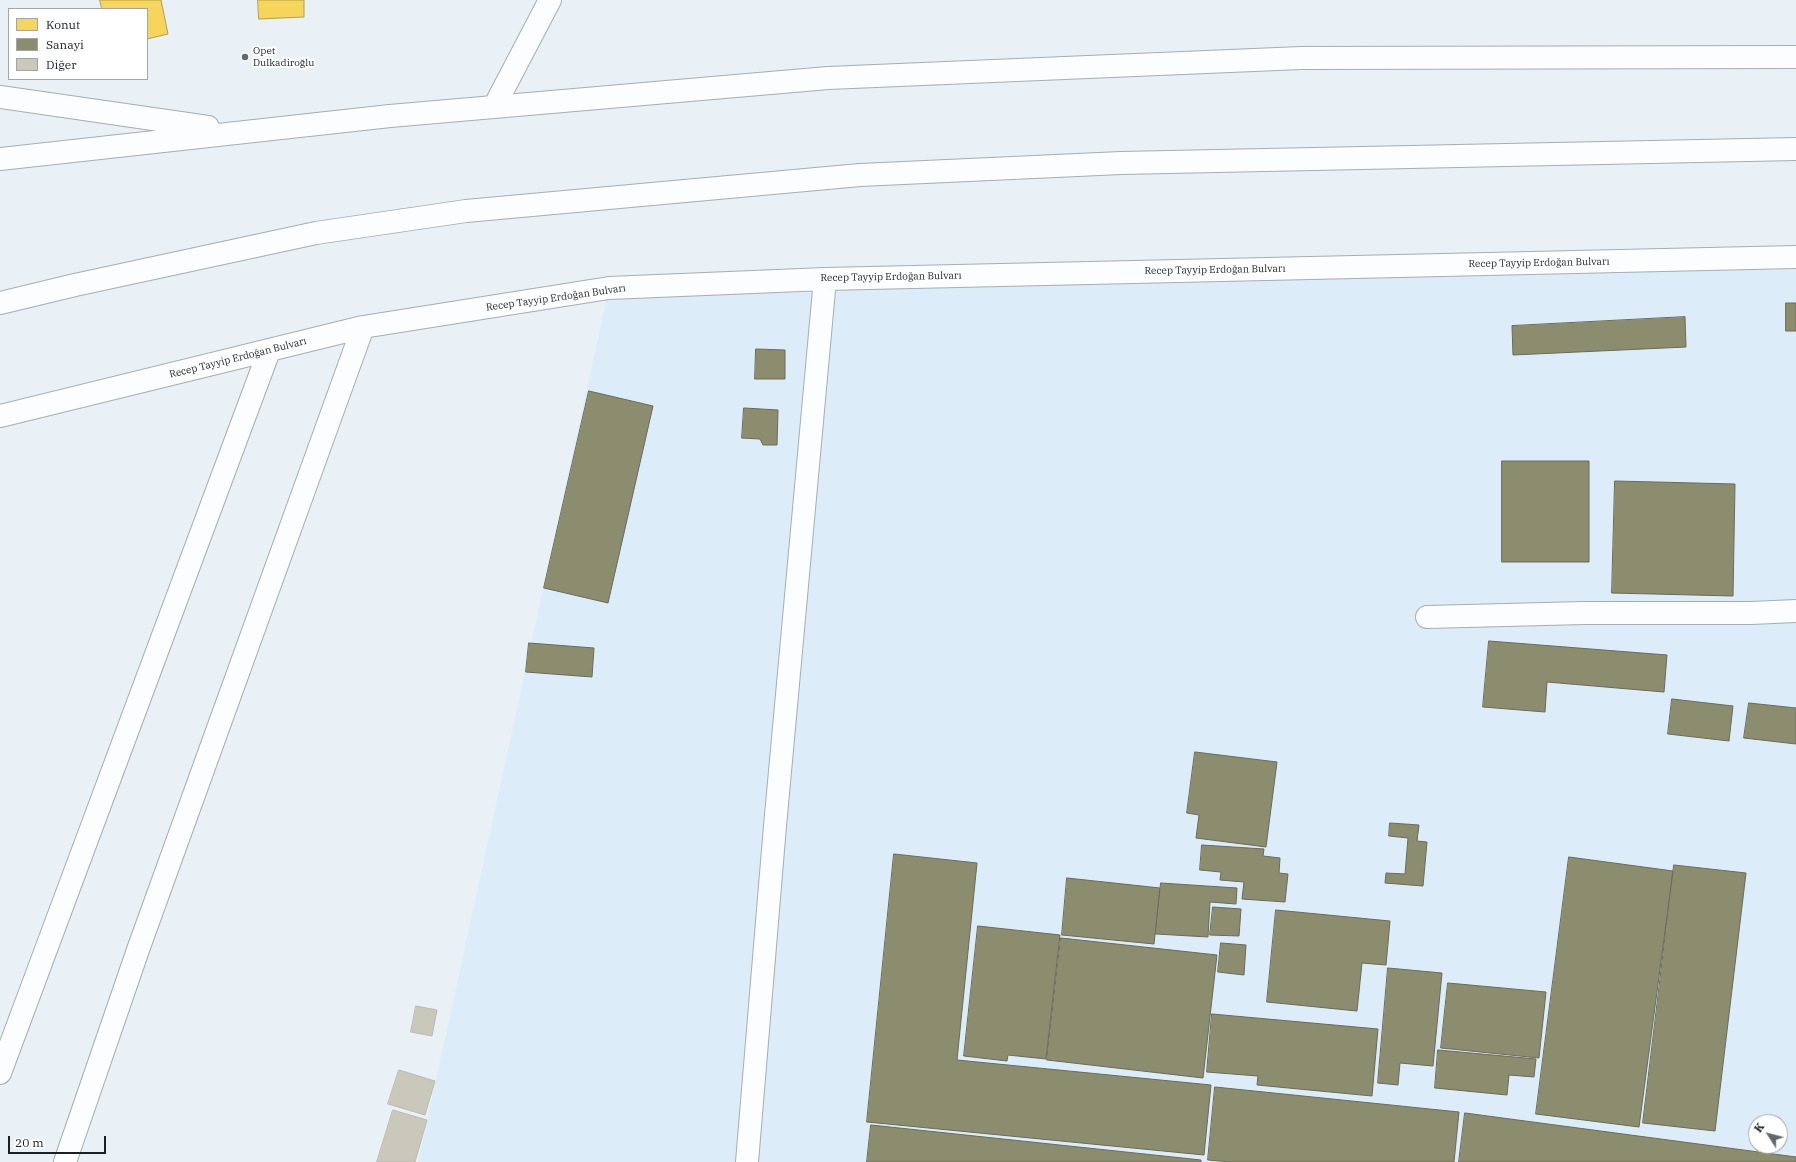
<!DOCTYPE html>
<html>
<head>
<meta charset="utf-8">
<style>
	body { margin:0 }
	#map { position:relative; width:1796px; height:1162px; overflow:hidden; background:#e9f0f6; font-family:"IBM Plex Serif",serif }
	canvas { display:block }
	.legend { position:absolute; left:8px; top:8px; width:140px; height:72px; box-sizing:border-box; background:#fff; border:1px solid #a3a6a8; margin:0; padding:5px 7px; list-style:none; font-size:12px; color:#1a2025 }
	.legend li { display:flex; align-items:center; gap:8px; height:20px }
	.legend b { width:20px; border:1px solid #a3a6a8 }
	.north { position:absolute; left:1748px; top:1114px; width:40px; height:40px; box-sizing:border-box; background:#fff; border:1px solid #a3a6a8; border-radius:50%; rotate:306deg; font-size:11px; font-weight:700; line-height:16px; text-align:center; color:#1a2025 }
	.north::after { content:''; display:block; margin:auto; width:14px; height:18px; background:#62696e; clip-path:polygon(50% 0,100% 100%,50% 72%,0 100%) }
	.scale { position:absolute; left:8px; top:1136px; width:98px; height:18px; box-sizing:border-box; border:2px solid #1a2025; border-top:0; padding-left:5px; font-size:12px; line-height:14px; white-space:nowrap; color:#1a2025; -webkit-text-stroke:3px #fff; paint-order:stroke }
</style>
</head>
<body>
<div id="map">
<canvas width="1796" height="1162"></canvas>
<ul class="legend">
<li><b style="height:11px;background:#f6d55c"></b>Konut</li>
<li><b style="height:11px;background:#8c8c6e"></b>Sanayi</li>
<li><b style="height:11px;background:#cac7bb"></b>Diğer</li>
</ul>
<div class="north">K</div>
<div class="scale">20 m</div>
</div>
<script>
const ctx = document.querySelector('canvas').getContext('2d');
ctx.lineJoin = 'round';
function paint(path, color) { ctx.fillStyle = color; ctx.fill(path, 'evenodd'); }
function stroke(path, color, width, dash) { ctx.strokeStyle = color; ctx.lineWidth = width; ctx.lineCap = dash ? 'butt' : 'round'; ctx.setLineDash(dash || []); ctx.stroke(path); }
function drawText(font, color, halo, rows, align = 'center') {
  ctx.font = font + ' "IBM Plex Serif",serif'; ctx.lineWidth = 4; ctx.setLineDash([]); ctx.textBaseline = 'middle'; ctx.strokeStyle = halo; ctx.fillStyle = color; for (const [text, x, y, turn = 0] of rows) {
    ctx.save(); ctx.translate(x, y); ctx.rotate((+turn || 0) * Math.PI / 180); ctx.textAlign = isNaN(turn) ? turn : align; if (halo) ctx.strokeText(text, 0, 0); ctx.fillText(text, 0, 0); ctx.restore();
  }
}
paint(new Path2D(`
	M1796 257V1162H418L609 288ZM1756 1122H1780V1146H1756Z`), '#dcecf9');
const homes = new Path2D(`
	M100 0H161L168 34 147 39V9H102Z
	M258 0H304V17L259 19Z`);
paint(homes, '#f6d55c');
stroke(homes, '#b49f4c', 1);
const industry = new Path2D(`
	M1786 303H1796V331H1786Z
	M1685 317 1686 347 1513 355 1512 326Z
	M756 349 785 350V379H755Z
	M589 391 653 406 608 603 544 588Z
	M744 408 778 410 777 445H763L760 439 742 438Z
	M1502 461H1589V562H1502Z
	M1615 481 1735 484 1733 596 1612 593Z
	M1489 641 1667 655 1664 692 1547 682 1545 712 1483 707Z
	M529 643 594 648 592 677 526 672Z
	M1672 699 1733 706 1729 741 1668 734Z
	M1749 703 1796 708V744L1744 738Z
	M1195 752 1277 762 1266 847 1196 838 1199 815 1187 813Z
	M1390 823 1419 825 1417 841 1427 842 1423 886 1385 883 1386 873 1405 874 1408 838 1389 836Z
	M1202 845 1264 849 1263 856 1280 858 1279 873 1288 874 1285 902 1242 899 1244 882 1220 880 1221 872 1200 870Z
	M894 854 977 863 957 1060 1211 1085 1204 1155 867 1122Z
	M1569 857 1673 871 1639 1127 1536 1114Z
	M1674 865 1746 873 1715 1131 1643 1123Z
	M1067 878 1160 888 1154 944 1062 935Z
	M1161 883 1237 888 1236 904 1210 902 1208 937 1156 934Z
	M1213 907 1241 909 1239 936 1210 935Z
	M1276 910 1390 921 1386 965 1362 963 1357 1011 1267 1002Z
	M978 926 1060 935 1046 1059 1008 1055 1007 1061 964 1056Z
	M1061 938 1217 955 1203 1078 1047 1060Z
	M1221 943 1246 945 1244 975 1218 972Z
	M1388 968 1442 973 1433 1066 1400 1063 1398 1085 1378 1083Z
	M1448 983 1546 992 1539 1058 1441 1048Z
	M1212 1014 1378 1029 1372 1096 1257 1085 1258 1076 1207 1072Z
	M1438 1050 1536 1059 1534 1077 1509 1075 1507 1095 1435 1088Z
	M1215 1087 1459 1112 1454 1162H1230L1208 1160Z
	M1465 1113 1796 1157V1162H1459Z
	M871 1125 1201 1160V1162H867Z`);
paint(industry, '#8c8c6e');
stroke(industry, '#6a6c58', 1);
const building = new Path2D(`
	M416 1006 437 1010 432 1036 411 1032Z
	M399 1070 435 1081 425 1115 388 1104Z
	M393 1110 427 1120 415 1162H377Z`);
paint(building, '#cac7bb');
stroke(building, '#b8bab9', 1);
const street = new Path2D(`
	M494 107 550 0
	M0 416 363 327 609 288 825 279 1796 257
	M1427 617 1584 613H1751L1796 611
	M0 1073 269 351
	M65 1162 139 947 363 327
	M747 1162 775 826 825 279`);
const highway = new Path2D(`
	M0 97 208 127
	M0 159 390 116 828 78 1301 58 1796 57
	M0 303 75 285 316 233 466 211 860 175 1121 163 1796 149`);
stroke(street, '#a7adb2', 24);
stroke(highway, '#a7adb2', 24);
stroke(street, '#fcfdfe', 22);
stroke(highway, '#fcfdfe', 22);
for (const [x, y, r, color] of [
	[245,57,4,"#62696e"]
]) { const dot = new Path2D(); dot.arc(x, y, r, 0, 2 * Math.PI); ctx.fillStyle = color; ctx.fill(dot); stroke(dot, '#fff', 1.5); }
drawText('10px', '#1a2025', '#fff', [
	["Opet",253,51],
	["Dulkadiroğlu",253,63]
], 'left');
drawText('10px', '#1a2025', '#fff', [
	["Recep Tayyip Erdoğan Bulvarı",1539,263,-1],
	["Recep Tayyip Erdoğan Bulvarı",1215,270,-1],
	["Recep Tayyip Erdoğan Bulvarı",891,277,-1],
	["Recep Tayyip Erdoğan Bulvarı",556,298,-8],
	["Recep Tayyip Erdoğan Bulvarı",238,358,-14]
]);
</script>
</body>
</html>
